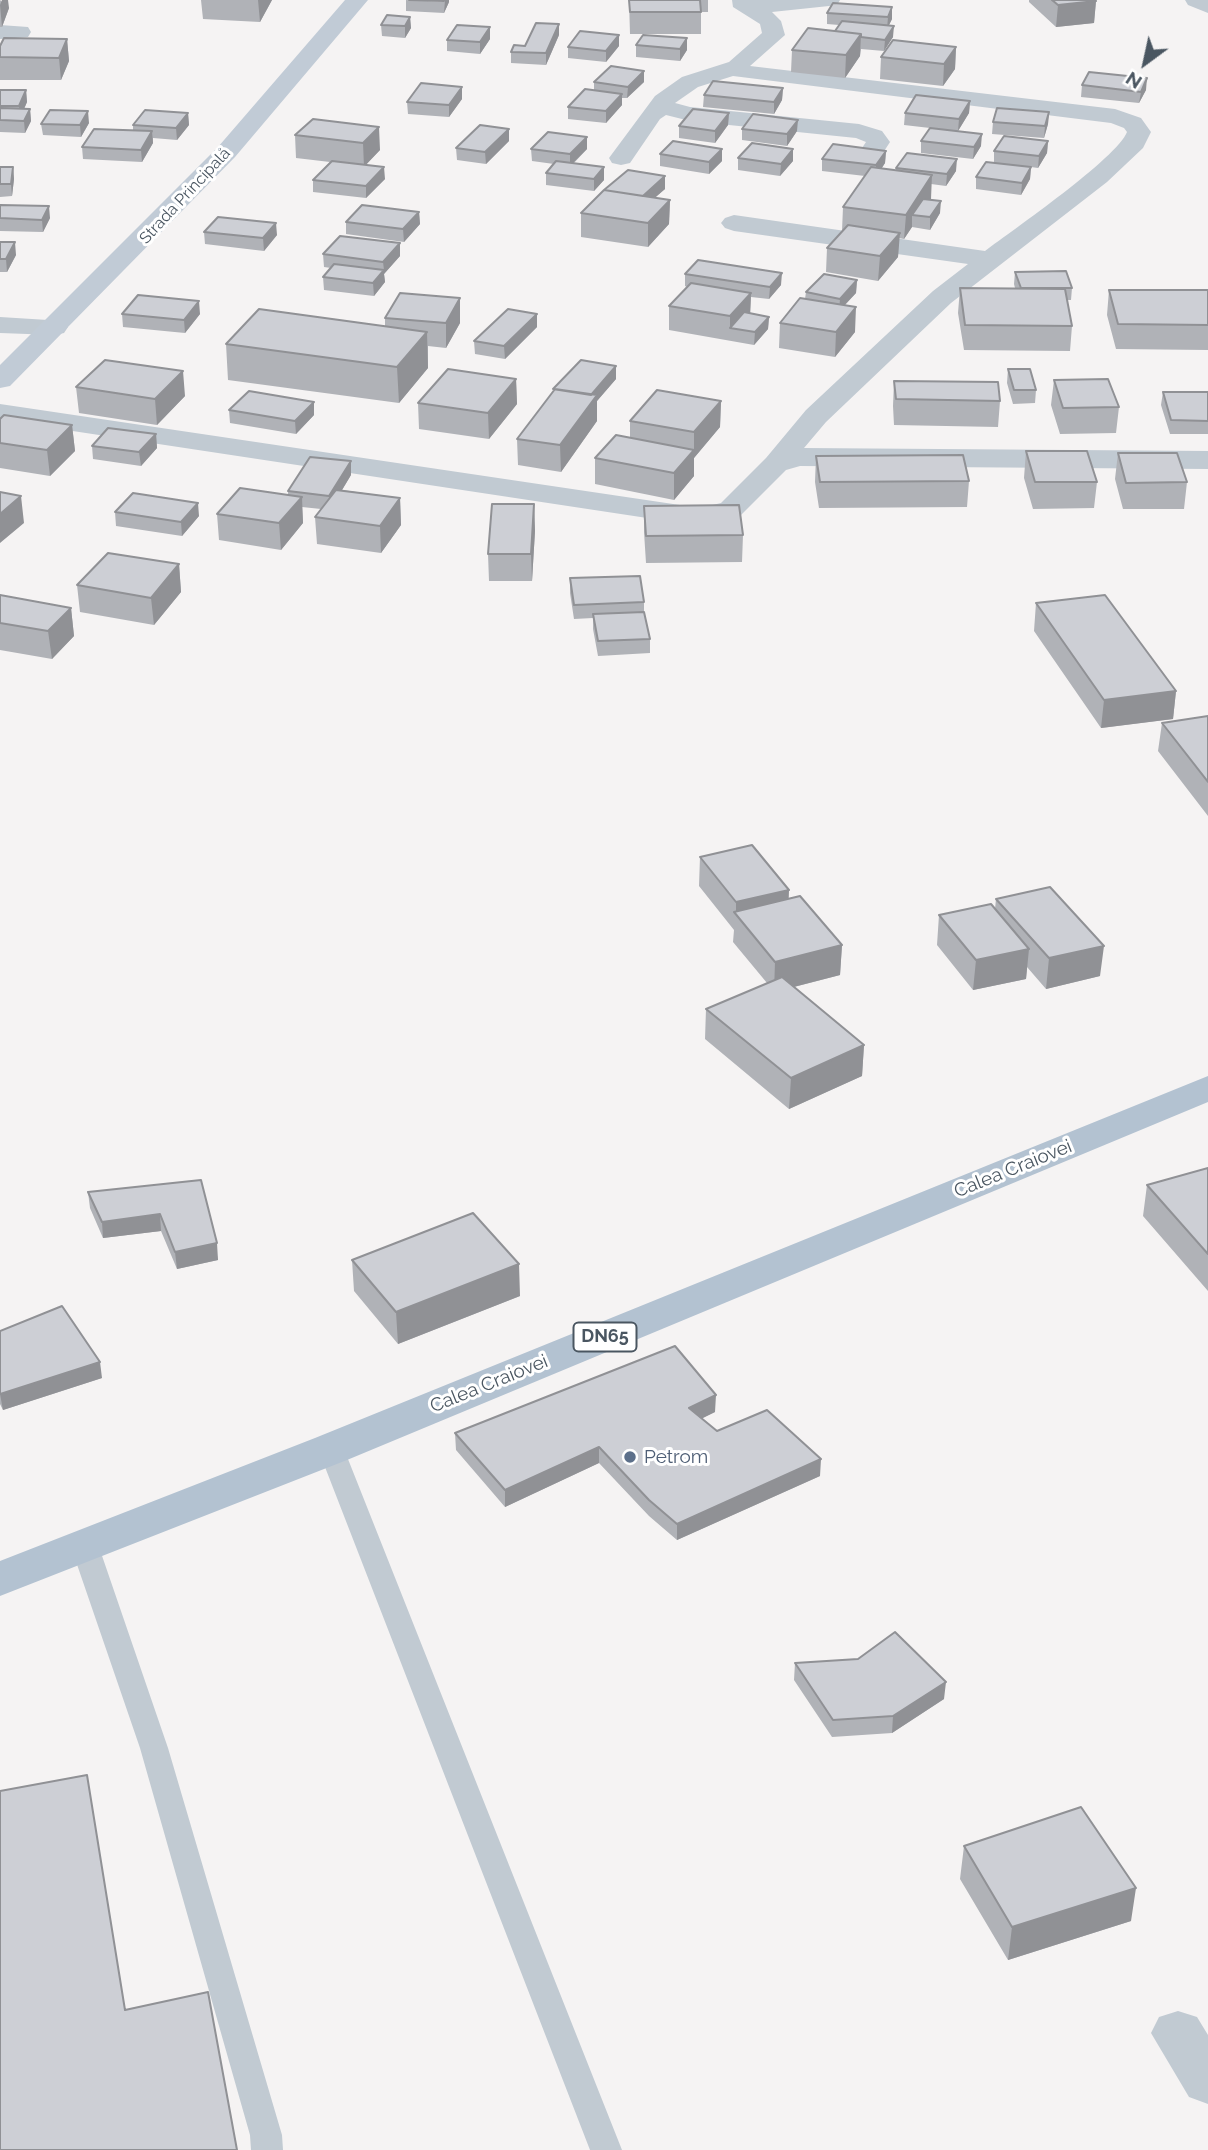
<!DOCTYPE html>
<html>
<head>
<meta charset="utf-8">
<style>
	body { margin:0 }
	#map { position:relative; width:1208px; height:2150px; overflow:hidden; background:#f5f3f3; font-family:Raleway,sans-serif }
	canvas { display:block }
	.north { position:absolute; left:1110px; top:28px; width:70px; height:70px; -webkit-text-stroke:5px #fff; paint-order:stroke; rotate:213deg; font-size:19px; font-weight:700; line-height:28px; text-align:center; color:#4a5661 }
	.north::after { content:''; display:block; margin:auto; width:24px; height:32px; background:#4a5661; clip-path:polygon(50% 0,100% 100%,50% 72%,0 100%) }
</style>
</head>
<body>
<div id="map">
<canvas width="1208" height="2150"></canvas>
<div class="north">N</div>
</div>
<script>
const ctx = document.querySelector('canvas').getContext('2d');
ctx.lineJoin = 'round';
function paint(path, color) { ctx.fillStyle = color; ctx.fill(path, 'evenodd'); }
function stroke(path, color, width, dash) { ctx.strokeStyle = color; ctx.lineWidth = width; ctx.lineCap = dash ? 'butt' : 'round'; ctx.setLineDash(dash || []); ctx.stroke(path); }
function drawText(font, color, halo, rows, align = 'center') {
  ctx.font = font + ' Raleway,sans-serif'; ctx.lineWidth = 6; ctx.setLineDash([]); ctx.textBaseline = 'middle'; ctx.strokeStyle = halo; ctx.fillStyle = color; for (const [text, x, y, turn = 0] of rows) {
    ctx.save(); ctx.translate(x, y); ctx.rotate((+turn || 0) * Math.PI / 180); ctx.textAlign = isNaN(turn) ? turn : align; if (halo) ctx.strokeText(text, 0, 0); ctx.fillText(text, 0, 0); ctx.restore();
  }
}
paint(new Path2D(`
	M331 1440 340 1443 344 1449 622 2150H590L318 1449 322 1443Z
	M85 1537 95 1540 99 1547 168 1748 282 2135 283 2150H251L250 2135 140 1748 71 1547 75 1540Z`), '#c1cad2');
paint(new Path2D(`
	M732 0H840L837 5 829 6 772 12 781 21 785 35 750 66 1115 109 1141 118 1151 132 1143 148 1107 182 951 303 826 422 804 448 1208 451V469L800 466 786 470 741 515 700 526 0 420V404L700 508 721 503 766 458 806 410 933 291 968 264 734 231 725 228 721 223 725 218 734 215 985 251C1013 230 1117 158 1127 132L1124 128 1111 123 733 76 698 87 675 103 690 107 859 124 882 131 890 142 879 159 870 161 861 159 858 154 866 142 856 138 690 121 666 115 660 119 630 163 621 165 612 163 609 158 655 96 682 77 729 62 762 33 760 24 733 7Z
	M1185 0H1208V13L1188 5Z
	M0 25 28 27 31 32 28 37 0 39Z
	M0 317 64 321 68 327 64 333 55 335 0 333Z
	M1178 2011 1197 2017 1208 2035V2104L1189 2097 1151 2033 1159 2017Z`), '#c1cad2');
paint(new Path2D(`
	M345 0H368L235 157 10 386 0 388V365L218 147Z`), '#c1cbd6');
paint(new Path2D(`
	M1208 1076V1102L347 1460 0 1596V1561L315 1438Z`), '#b3c2d1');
paint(new Path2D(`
	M0 0 9 8 2 27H0Z
	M201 0H272L260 22 203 19Z
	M406 0 449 2 444 13 406 11Z
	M629 0H708V12H701V34H630Z
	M1029 0H1095L1096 1 1094 23 1056 27 1029 2Z
	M833 3 892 19 889 25 893 37 884 51 861 49 860 56 845 78 791 72 792 50 835 31 839 25 827 24V13Z
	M410 17 411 28 405 38 382 36 381 25Z
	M490 27V39L480 54 447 51V40Z
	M559 35 546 65 511 63V52L525 46Z
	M687 38V50L680 61 636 57V45Z
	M67 39 69 61 61 80H0V46Z
	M619 46 606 62 568 58V47Z
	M956 47 955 69 943 86 880 79 881 57Z
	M594 82H644L627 98H622V105L606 123 568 119V107L594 90Z
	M1082 85 1146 90 1139 103 1081 97Z
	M783 88 782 100 774 114 703 107 704 95Z
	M0 90H26L27 102 24 109H30L31 121 25 133 0 132Z
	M462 99 449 117 408 114 407 102Z
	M970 101 969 113 958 131 981 146 973 159 921 153V141L930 128 904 125 905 113Z
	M1049 112 1048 124 1044 138 992 134 993 122Z
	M188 113 189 125 177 140 153 138V143L142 162 83 159 82 147 133 130V125Z
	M729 113 728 125 715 143 679 138V126Z
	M313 119 380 150 366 164 385 179 366 198 313 192V180L330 162 296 158 295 135Z
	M89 123 81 137 43 135 41 124Z
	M742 129 797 131 787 146 742 140Z
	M509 141 486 164 457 160 456 148Z
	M1048 141 1047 153 1038 168 1031 167 1030 179 1021 195 976 189V177L994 162V151Z
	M531 149H587L573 164 604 180 594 191 546 185V173L554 164 532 161Z
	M722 149V161L709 174 660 166V154Z
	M793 149V161L780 176 738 170V158Z
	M886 151 885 163 881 169 896 171V168L956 171 946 186 931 184 930 200 940 213 930 230 912 227 904 239 899 238 898 257 878 281 826 272 827 248 842 231 843 207 865 176 822 171V159Z
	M0 167H13L14 179 12 196 0 197Z
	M665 176V189L654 198 670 200 669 224 648 247 581 237V213Z
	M0 205 50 218 43 232 0 231Z
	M419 212 420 224 404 242 346 234V222Z
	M204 232 277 235 264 251 205 244Z
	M0 242 16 255 7 272H0Z
	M400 243V256L384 274 385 282 374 296 324 290 323 277 331 268 324 267 323 254Z
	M1015 272 1072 288 1071 300H1067L1072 326 1070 351 964 350 958 313 960 288H1015L1014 284Z
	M685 274 781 285 769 299 751 297 750 313 769 317 768 329 754 345 669 330V306L687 287 685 286Z
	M857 280 856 293 845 305 855 332 835 357 779 348 780 323 805 299 806 292Z
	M1109 290H1208V350L1116 349 1107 315Z
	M122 314H200L185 333 123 327Z
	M537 314V327L505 359 475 354 474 341Z
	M385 318 460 323 446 348 428 346V368L399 403 228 380 226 344 385 326Z
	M616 366V379L597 401V421L561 472 518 465 517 439 554 391 553 389Z
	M1008 369 1036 390 1035 403 1013 404 1007 383Z
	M516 379 517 404 489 439 419 429 418 403Z
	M1054 380 1119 407 1116 433 1060 434 1051 405Z
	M894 381 1000 401 998 427 894 425 893 406Z
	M76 387 185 396 157 425 79 413Z
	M1163 392H1208V434H1170L1161 405Z
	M721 401 720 427 694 458V476L674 500 595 484V458L630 438V421Z
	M229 410 314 415 296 434 230 423Z
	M0 419 72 425 75 451 50 476 0 468Z
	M156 434 157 448 141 466 93 459 92 446Z
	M1026 451 1097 482 1094 508 1033 509 1024 478Z
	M1118 453 1187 482 1184 509H1123L1115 479Z
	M816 456 969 481 967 507 819 508 815 482Z
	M351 475 342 490 400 498 401 525 381 553 317 544 315 517 321 509 302 507 303 523 281 550 219 540 217 514 288 495V491Z
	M534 504 535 531 532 581H489L488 554Z
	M644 506 743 535 742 562 646 563 644 532Z
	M115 512 199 516 182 536 116 526Z
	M179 564 181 592 154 625 80 612 77 585Z
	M570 578 644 602V614L650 639V653L598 656 593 629V618L574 619 570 593Z
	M0 595 71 608 74 636 52 659 0 650Z
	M1036 603 1176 691 1173 719 1101 728 1034 631Z
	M1208 716V816L1158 751 1162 723Z
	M700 857 789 899 842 945 840 975 794 987 864 1045 862 1076 789 1109 705 1039 706 1009 767 983 733 942 734 930 699 886Z
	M996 899 1100 976 1046 989 1027 967 1026 979 973 990 937 945 939 915 995 909Z
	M1208 1168V1291L1143 1216 1147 1185Z
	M201 1180 218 1260 177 1269 161 1231 103 1238 90 1208 88 1192Z
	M352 1260 520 1296 398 1344 354 1291Z
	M0 1331 102 1378 3 1410 0 1404Z
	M715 1412 702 1418 717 1431 820 1476 677 1540 649 1516 599 1463 505 1507 456 1450 455 1433Z
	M795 1663 944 1699 892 1733 832 1737 794 1680Z
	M964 1846 1131 1921 1008 1960 960 1879Z`), '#b0b2b7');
paint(new Path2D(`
	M2 0H8L9 8 2 27 0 5Z
	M258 0H272L260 22Z
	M445 0H449V2L444 13Z
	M1096 1 1094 23 1056 27 1058 5Z
	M892 7V19L887 29 888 17Z
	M410 17 411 28 405 38V26Z
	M559 24V35L546 65V53Z
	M894 26 893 37 884 51 885 40Z
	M490 27V39L480 54V42Z
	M861 34 860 56 845 78 846 55Z
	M619 35V46L606 62V51Z
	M687 38V50L680 61V49Z
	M67 39 69 61 61 80 59 58Z
	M956 47 955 69 943 86 944 64Z
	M644 71V82L627 98 628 87Z
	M1147 78 1146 90 1139 103 1141 92Z
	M462 87V99L449 117V105Z
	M783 88 782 100 774 114V102Z
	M26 90 27 102 20 118 19 106Z
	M622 94V105L606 123V111Z
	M970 101 969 113 958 131 959 119Z
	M30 109 31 121 25 133 24 121Z
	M88 111 89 123 81 137 80 125Z
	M1049 112 1048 124 1044 138 1045 126Z
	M188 113 189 125 177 140 176 128Z
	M729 113 728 125 715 143V131Z
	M798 120 797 131 787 146V134Z
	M379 127 380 150 364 167 363 143Z
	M509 129V141L486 164 485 152Z
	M152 131 153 143 142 162 141 150Z
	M982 134 981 146 973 159 974 147Z
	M587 137V149L570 166V154Z
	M1048 141 1047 153 1038 168 1039 156Z
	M722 149V161L709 174V162Z
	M793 149V161L780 176 781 164Z
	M886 151 885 163 876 177V165Z
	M957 159 956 171 946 186 947 174Z
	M13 167 14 179 12 196 11 184Z
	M384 167 385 179 366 198V186Z
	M604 167V180L594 191V179Z
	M1031 167 1030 179 1021 195 1022 183Z
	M932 175 931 199 919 216 912 215V227L904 239 906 215Z
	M665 176V189L641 210V197Z
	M670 200 669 224 648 247V223Z
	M941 201 940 213 930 230V217Z
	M49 206 50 218 43 232 42 220Z
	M419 212 420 224 404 242 403 229Z
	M276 223 277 235 264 251 263 238Z
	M900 233 898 257 878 281 880 256Z
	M15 242 16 255 7 272 6 259Z
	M400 243V256L384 274 385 282 374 296 373 283 384 270 383 262Z
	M782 273 781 285 769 299 770 287Z
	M857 280 856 293 839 311 840 299Z
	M751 293 750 318 730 328V316Z
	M460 298V323L446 348V323Z
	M199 301 200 314 185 333 184 320Z
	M856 307 855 332 835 357 836 332Z
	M537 314V327L505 359 504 346Z
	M769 317 768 329 754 345 755 332Z
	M427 332 428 368 399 403 397 367Z
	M616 366V379L597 401V421L561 472 560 445 590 396Z
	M183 371 185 396 157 425 155 399Z
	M516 379 517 404 489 439 488 413Z
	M721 401 720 427 694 458V476L674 500V473L694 450V432Z
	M314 402V415L296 434 295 421Z
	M72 425 75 451 50 476 47 450Z
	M156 434 157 448 141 466 139 452Z
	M351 461V475L330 510 329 496Z
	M21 496 24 523 0 543V514Z
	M302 497 303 523 281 550 279 523Z
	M400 498 401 525 381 553 380 526Z
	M198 503 199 516 182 536 181 522Z
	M534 504 535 531 532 581 531 554Z
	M179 564 181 592 154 625 151 598Z
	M71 608 74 636 52 659 48 631Z
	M1176 691 1173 719 1101 728 1104 700Z
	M789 890 788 920 736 914V902Z
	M842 945 840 975 774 992 775 962Z
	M1104 946 1100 976 1046 989 1049 958Z
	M1029 949 1026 979 973 990 976 960Z
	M864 1045 862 1076 789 1109 791 1078Z
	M160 1214 161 1231 103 1238 102 1222Z
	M217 1243 218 1260 177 1269 175 1252Z
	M519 1264 520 1296 398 1344 396 1312Z
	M100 1362 102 1378 3 1410 0 1394Z
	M716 1395 715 1412 689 1425V1408Z
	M599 1447V1463L505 1507V1490Z
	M821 1459 820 1476 677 1540V1524Z
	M946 1682 944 1699 892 1733 893 1716Z
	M1136 1888 1131 1921 1008 1960 1012 1927Z`), '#909195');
const building = new Path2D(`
	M409 0H445L444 1Z
	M629 0H700L701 12H630Z
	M1052 0H1095L1096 1 1058 5Z
	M833 3 892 7 888 17 827 13Z
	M387 15 410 17 405 26 381 25Z
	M842 21 894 26 885 40 861 37V34L835 31Z
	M536 23 559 24 546 53 511 52 514 45 525 46Z
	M457 25 490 27 480 42 447 40Z
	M808 28 861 34 846 55 792 50Z
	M580 31 619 35 606 51 568 47Z
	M643 35 687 38 680 49 636 45Z
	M4 38 67 39 59 58 0 57V46Z
	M893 40 956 47 944 64 881 57Z
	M611 66 644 71 628 87 594 82Z
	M1089 72 1147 78 1141 92 1082 85Z
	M713 81 783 88 774 102 704 95Z
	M421 83 462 87 449 105 407 102Z
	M585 89 622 94 606 111 568 107Z
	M0 90H26L19 106H0Z
	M916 95 970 101 959 119 905 113Z
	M0 108 30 109 24 121 0 120Z
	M997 108 1049 112 1045 126 993 122Z
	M693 109 729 113 715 131 679 126Z
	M50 110 88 111 80 125 41 124Z
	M145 110 188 113 176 128 133 125Z
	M753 114 798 120 787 134 742 129Z
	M313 119 379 127 363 143 295 135Z
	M480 125 509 129 485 152 456 148Z
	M930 128 982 134 974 147 921 141Z
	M94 129 152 131 141 150 82 147Z
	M548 132 587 137 570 154 531 149Z
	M1004 136 1048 141 1039 156 994 151Z
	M673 141 722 149 709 162 660 154Z
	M752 143 793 149 781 164 738 158Z
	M833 144 886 151 876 165 822 159Z
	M907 153 957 159 947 174 896 168Z
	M332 161 384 167 366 186 313 180Z
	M556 161 604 167 594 179 546 173Z
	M986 162 1031 167 1022 183 976 177Z
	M0 167H13L11 184H0Z
	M871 167 932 175 906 215 843 207Z
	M628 170 665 176 643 196 604 190Z
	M604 190 670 200 648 223 581 213Z
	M923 199 941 201 930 217 912 215Z
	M0 205 49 206 42 220 0 218Z
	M362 205 419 212 403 229 346 222Z
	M218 217 276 223 263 238 204 232Z
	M848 225 900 233 880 256 827 248Z
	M340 236 400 243 383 262 323 254Z
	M0 242H15L6 259H0Z
	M698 260 782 273 770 287 685 274Z
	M334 264 384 270 373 283 323 277Z
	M1066 271 1072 288H1021L1015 272Z
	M824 274 857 280 840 299 806 292Z
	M691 283 751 293 730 316 669 306Z
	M960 288 1065 289 1072 326 965 325Z
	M1109 290H1208V325L1118 324Z
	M400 293 460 298 446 323 385 318Z
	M138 295 199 301 184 320 122 314Z
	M800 298 856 307 836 332 780 323Z
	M259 309 427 332 397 367 226 344Z
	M508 309 537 314 504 346 474 341Z
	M744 312 769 317 755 332 730 328Z
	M105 360 183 371 155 399 76 387Z
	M581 360 616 366 591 395 553 389Z
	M448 369 516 379 488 413 418 403Z
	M1008 369H1030L1036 390H1014Z
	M1108 379 1119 407 1063 408 1054 380Z
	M894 381 998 382 1000 401 896 399Z
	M555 389 597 395 560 445 517 439Z
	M657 390 721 401 694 432 630 421Z
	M249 391 314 402 295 421 229 410Z
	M1163 392H1208V421L1171 420Z
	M4 415 72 425 47 450 0 443V419Z
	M108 428 156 434 139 452 92 446Z
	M616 435 694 450 674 473 595 458Z
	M1026 451H1087L1097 482H1035Z
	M1118 453H1177L1187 482 1126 483Z
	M963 455 969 481 820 482 816 456Z
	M310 457 351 461 329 496 288 491Z
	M240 488 302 497 279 523 217 514Z
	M336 490 400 498 380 526 315 517Z
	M0 492 21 496 0 514Z
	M133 493 198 503 181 522 115 512Z
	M492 504H534L531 554H488Z
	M739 505 743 535 646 536 644 506Z
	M108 553 179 564 151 598 77 585Z
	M640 576 644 602 574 605 570 578Z
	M0 595 71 608 48 631 0 623Z
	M1105 595 1176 691 1104 700 1036 603Z
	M644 612 650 639 598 641 593 614Z
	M1208 716V782L1162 723Z
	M752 845 789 890 736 902 700 857Z
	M1050 887 1104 946 1049 958 996 899Z
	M800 896 842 945 775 962 734 912Z
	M991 904 1029 949 976 960 939 915Z
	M782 977 864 1045 791 1078 706 1009Z
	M1208 1168V1254L1147 1185Z
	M201 1180 217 1243 175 1252 160 1214 102 1222 88 1192Z
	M473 1213 519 1264 396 1312 352 1260Z
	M62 1306 100 1362 0 1394V1331Z
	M675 1346 716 1395 689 1408 717 1431 767 1410 821 1459 677 1524 649 1500 599 1447 505 1490 455 1433Z
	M895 1632 946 1682 893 1716 833 1720 795 1663 858 1659Z
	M87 1775 125 2010 208 1992 237 2150H0V1791Z
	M1081 1807 1136 1888 1012 1927 964 1846Z`);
paint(building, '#cdcfd5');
stroke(building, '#909195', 2);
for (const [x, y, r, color] of [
	[630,1457,7,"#5c6f8a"]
]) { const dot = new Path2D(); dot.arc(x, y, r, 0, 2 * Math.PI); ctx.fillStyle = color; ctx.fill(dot); stroke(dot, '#fff', 2.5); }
drawText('16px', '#4a5661', '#fff', [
	["Strada Principală",185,196,-47]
]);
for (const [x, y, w] of [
	[605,1337,63]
]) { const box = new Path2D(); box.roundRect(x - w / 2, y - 14.5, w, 29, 5); ctx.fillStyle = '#fff'; ctx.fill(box); stroke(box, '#4a5661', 2); }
drawText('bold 18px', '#4a5661', null, [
	["DN65",605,1337]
]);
drawText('19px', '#4a5661', '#fff', [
	["Calea Craiovei",1013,1169,-22],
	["Calea Craiovei",489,1384,-22]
]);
drawText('19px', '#4e5e75', '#fff', [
	["Petrom",644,1457]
], 'left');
</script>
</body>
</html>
